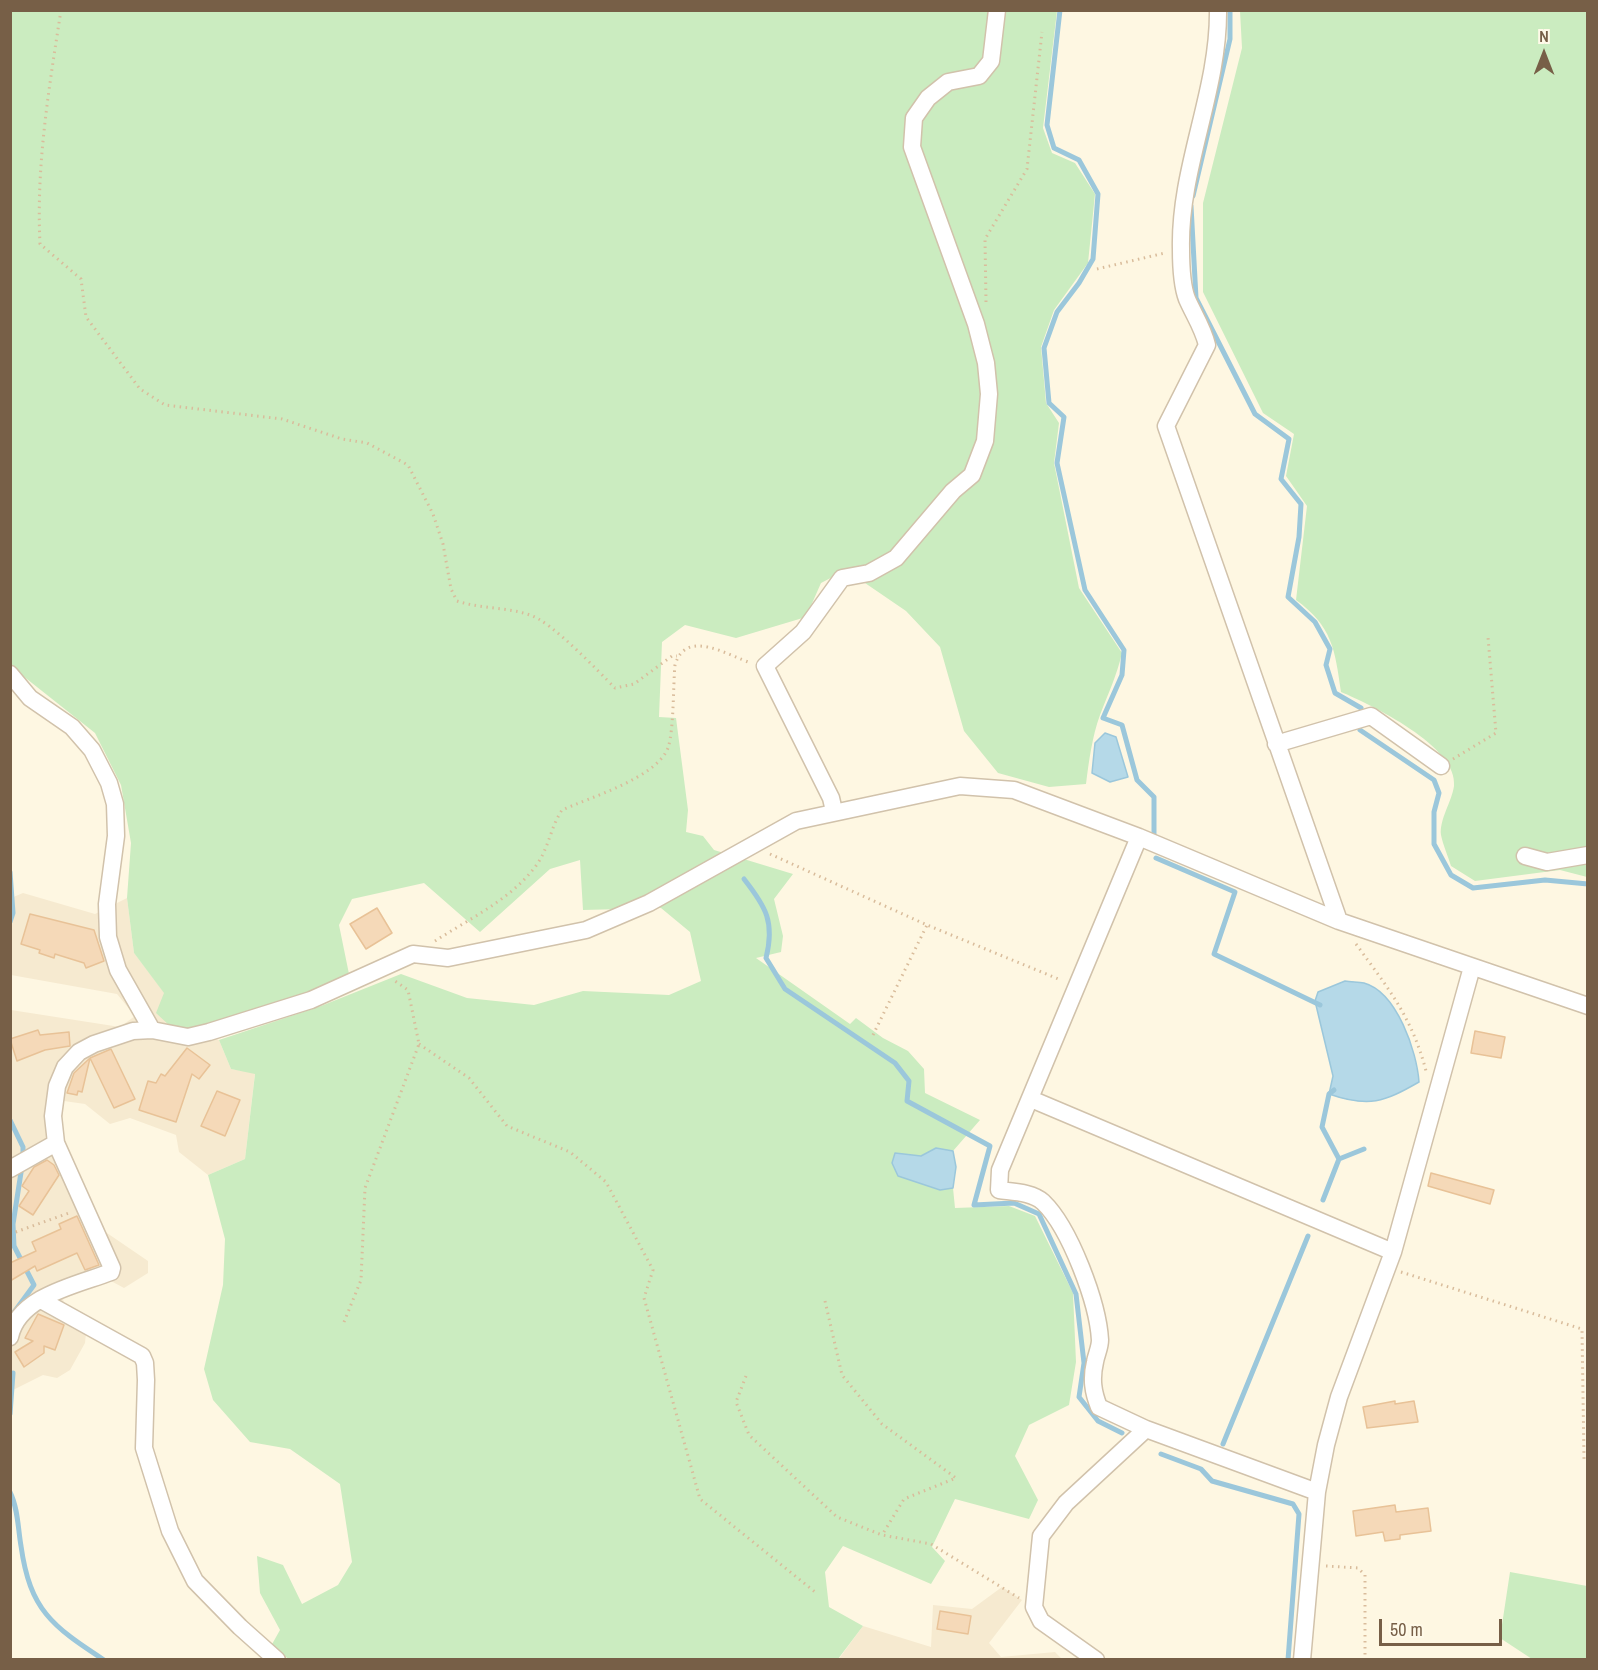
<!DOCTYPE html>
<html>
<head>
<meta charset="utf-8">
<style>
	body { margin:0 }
	#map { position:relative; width:1598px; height:1670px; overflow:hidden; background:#fef7e2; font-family:"Archivo Narrow",sans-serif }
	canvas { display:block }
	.frame { position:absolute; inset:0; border:12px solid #775f47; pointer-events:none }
	.north { position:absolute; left:1514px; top:24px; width:60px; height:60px; -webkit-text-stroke:4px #fffae9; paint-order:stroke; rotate:0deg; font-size:16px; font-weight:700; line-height:24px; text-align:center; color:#775f47 }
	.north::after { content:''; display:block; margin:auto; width:21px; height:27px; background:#775f47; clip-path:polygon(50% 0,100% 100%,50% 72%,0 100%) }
	.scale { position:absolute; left:1379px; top:1619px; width:123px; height:27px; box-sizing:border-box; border:3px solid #775f47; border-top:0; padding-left:8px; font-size:18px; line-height:21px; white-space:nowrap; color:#775f47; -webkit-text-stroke:4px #fffae9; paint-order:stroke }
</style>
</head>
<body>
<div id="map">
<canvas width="1598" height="1670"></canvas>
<div class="frame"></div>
<div class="north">N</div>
<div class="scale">50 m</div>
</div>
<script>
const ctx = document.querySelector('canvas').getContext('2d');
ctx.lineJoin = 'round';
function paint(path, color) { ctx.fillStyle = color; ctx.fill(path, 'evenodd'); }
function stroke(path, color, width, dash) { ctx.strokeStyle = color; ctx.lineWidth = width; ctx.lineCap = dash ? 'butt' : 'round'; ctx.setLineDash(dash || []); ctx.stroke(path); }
paint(new Path2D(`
	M23 893 95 914 127 898 134 953 193 1030 219 1040 231 1069 255 1073 245 1159 208 1175 179 1152 176 1135 130 1118 110 1124 85 1104 64 1101 61 1132 96 1214 104 1231 148 1261V1273L124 1288 111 1281 63 1297 64 1305 86 1333 85 1343 70 1370 57 1378 43 1375 11 1391V1010L120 1027 135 1016 117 994 11 975V898Z
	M1002 1587 1022 1600 989 1643 1001 1657 1055 1652 1062 1659 838 1660 863 1626 931 1647 933 1605 972 1609Z`), '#f6ead0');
paint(new Path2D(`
	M11 11H1057L1043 128 1052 153 1075 163 1095 194 1088 263 1054 310 1041 347 1046 403 1059 423 1054 463 1079 588 1122 653C1117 675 1108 694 1100 715 1092 737 1089 761 1086 784L1049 787 998 773 964 731 940 647 906 611 846 570 821 583 806 617 736 638 685 625 662 642 659 717 676 718 688 810 686 832 703 836 714 850 793 874 774 899 783 936 781 952 756 958 850 1024 856 1018 883 1038 908 1051 924 1069 925 1093 980 1120 953 1151 936 1148 921 1156 895 1153 939 1190 953 1188 955 1208 1009 1206 1035 1216 1073 1293 1076 1362 1069 1405 1029 1425 1015 1456 1038 1500 1029 1519 955 1499 932 1547 945 1561 931 1584 843 1546 825 1572 829 1607 863 1626 838 1659 290 1660 271 1646 280 1630 260 1593 257 1556 283 1565 302 1604 338 1585 352 1562 340 1484 290 1449 250 1442 213 1400 204 1369 223 1285 225 1239 208 1175 245 1159 255 1074 231 1069 219 1040 321 1006 401 974 467 998 534 1005 583 991 669 995 701 981 690 932 661 908 583 910 580 860 550 869 480 932 424 883 352 899 339 925 349 974 293 1000 193 1030 170 1026 156 1013 164 993 134 953 127 898 131 843 121 785 95 733 13 668 11 670Z
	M1240 11H1587V877L1560 870 1475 881 1451 866C1448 856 1443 845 1441 835 1439 820 1452 801 1454 786 1459 747 1370 704 1341 692 1335 649 1332 626 1296 600L1307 506 1286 476 1294 434 1263 413 1203 292V203L1242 48Z
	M1510 1572 1587 1586V1659H1532L1500 1638Z`), '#cbecc0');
const water = new Path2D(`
	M1105 733 1116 737 1128 777 1110 782 1092 773 1095 743Z
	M1345 981C1351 982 1358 982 1364 983 1397 992 1417 1052 1419 1082 1384 1102 1369 1108 1329 1094L1333 1076 1315 1001 1318 992Z
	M936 1148 953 1151 956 1167 953 1188 940 1190 898 1176 892 1163 895 1153 921 1156Z`);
paint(water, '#b5d9e8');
stroke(water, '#9bc7db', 1.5);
stroke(new Path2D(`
	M1060 10 1047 125 1054 148 1079 160 1098 194 1093 259 1079 283 1057 312 1044 348 1049 403 1064 417 1057 463 1085 590 1124 650 1122 675 1103 718 1122 725 1137 780 1154 797V834
	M1193 196 1230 39V10
	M1191 206 1196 298 1255 414 1289 439 1281 479 1301 504 1299 537 1288 597 1315 622 1330 649 1326 665 1335 693 1361 708
	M1360 730 1434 780 1439 793 1434 812V844L1451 875 1473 888 1545 880 1588 884
	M1156 858 1235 892 1214 954 1320 1005
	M10 872 13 913 10 922
	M744 879C766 907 775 922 766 958L785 989 895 1063 909 1081 907 1101 990 1146 974 1205 1014 1203 1039 1214 1076 1294 1084 1363 1079 1397 1098 1421 1122 1433
	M1334 1090 1329 1094 1322 1127 1339 1159
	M10 1120 23 1147V1157
	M1323 1200 1339 1159 1364 1149
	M12 1315 34 1285 14 1246 13 1224 22 1166
	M10 1414 13 1373
	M1223 1444 1308 1236
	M1161 1454 1201 1469 1212 1481 1293 1504 1299 1514 1288 1660
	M10 1492C18 1508 18 1529 21 1546 30 1610 52 1626 104 1660`), '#9bc7db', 5);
const building = new Path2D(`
	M377 908 392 933 366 949 350 924Z
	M30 914 94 930 104 961 86 968 84 963 55 954 54 958 39 953 40 950 21 944Z
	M38 1030 40 1035 69 1032 70 1046 45 1050 17 1061 10 1039Z
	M1475 1031 1505 1037 1501 1058 1471 1053Z
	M187 1048 210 1065 199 1079 192 1074 176 1122 139 1110 148 1081 156 1083 161 1074 165 1076Z
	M111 1049 135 1099 114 1108 90 1058Z
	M90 1058 82 1092 78 1091 77 1095 67 1093 74 1073Z
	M217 1091 240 1100 225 1136 201 1126Z
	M47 1160 54 1165 59 1175 33 1215 19 1206 29 1191 22 1186 34 1167Z
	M1431 1173 1494 1190 1490 1204 1428 1186Z
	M77 1216 99 1265 85 1270 77 1253 37 1271 35 1266 10 1281V1263L36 1251 32 1242 61 1229 59 1224Z
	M38 1314 64 1325 55 1350 44 1346V1353L24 1367 15 1352 33 1341 25 1338Z
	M1395 1401V1404L1414 1401 1418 1422 1367 1428 1363 1407Z
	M1395 1505 1396 1512 1428 1508 1431 1531 1400 1535V1539L1385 1541 1383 1532 1356 1536 1353 1511Z
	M940 1611 971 1616 968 1634 937 1629Z`);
paint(building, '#f5d9b8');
stroke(building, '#e8c297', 1.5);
const minor = new Path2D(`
	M1218 10C1219 91 1179 168 1181 249 1181 264 1182 286 1187 299 1194 315 1203 328 1207 345L1166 426 1339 921
	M10 674 30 698 72 727 92 750 109 783 115 804 116 836 107 904 108 937 118 970 152 1030
	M1276 744 1371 716 1441 766
	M834 811 831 798 765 666 803 632 842 578 869 573 896 558 953 491 972 475 985 441 989 394 986 363 976 324 912 147 914 118 928 98 948 82 979 76 991 61 997 10
	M1139 837 1000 1170 999 1190C1013 1192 1032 1192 1043 1202 1070 1228 1098 1303 1100 1340 1100 1348 1096 1355 1095 1362 1091 1379 1093 1392 1099 1407L1146 1429 1317 1492
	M1525 856 1547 862 1588 855
	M1031 1099 1393 1252
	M10 1169 56 1143
	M41 1300 142 1356 145 1363 146 1380 144 1448 170 1531 195 1581 240 1627 277 1660
	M10 1337C18 1296 77 1285 111 1272L112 1268 56 1143 53 1116 57 1086 65 1067 79 1052 94 1044 133 1031 152 1030 188 1037 209 1032 311 1000 413 954 448 958 586 930 649 903 796 821 960 786 1014 790 1139 837 1339 921 1588 1006
	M1096 1660 1041 1621 1034 1607 1041 1536 1066 1503 1146 1429
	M1302 1660 1317 1492 1326 1445 1339 1397 1393 1252 1472 967`);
stroke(minor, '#d1c2ab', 19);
stroke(new Path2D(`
	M61 10C49 88 36 165 40 244L81 279 86 317 140 389 165 405 282 419 342 439 367 443 408 465 433 514 443 544 451 589 457 601C481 609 507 607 530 615 552 622 597 670 615 688L634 684 672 656H677
	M1097 269 1165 253
	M986 302 985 239 1027 169 1042 32
	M1453 759 1496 733 1488 637
	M770 854 927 925 1061 980
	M435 941C469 919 510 900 535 867 549 849 550 828 562 810 591 797 656 778 668 748 674 730 673 686 675 665 686 628 727 655 751 663
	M1356 944C1388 988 1412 1017 1426 1071
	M873 1035 927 925
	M419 1044 469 1078 507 1126 570 1152 606 1182 653 1270 644 1298 700 1499 815 1592
	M10 1234 69 1213
	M1401 1272 1582 1329 1584 1459 1588 1460
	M825 1301 842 1375 882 1424 956 1478 904 1499 882 1535
	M344 1322 361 1280 365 1188 419 1044 408 990 395 981
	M746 1376 736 1402 749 1435 837 1517 882 1535 931 1544 1019 1598
	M1326 1566 1358 1568 1365 1575V1660`), '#d9bc9b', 3, [1.5, 4.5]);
stroke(minor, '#fff', 16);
</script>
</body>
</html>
